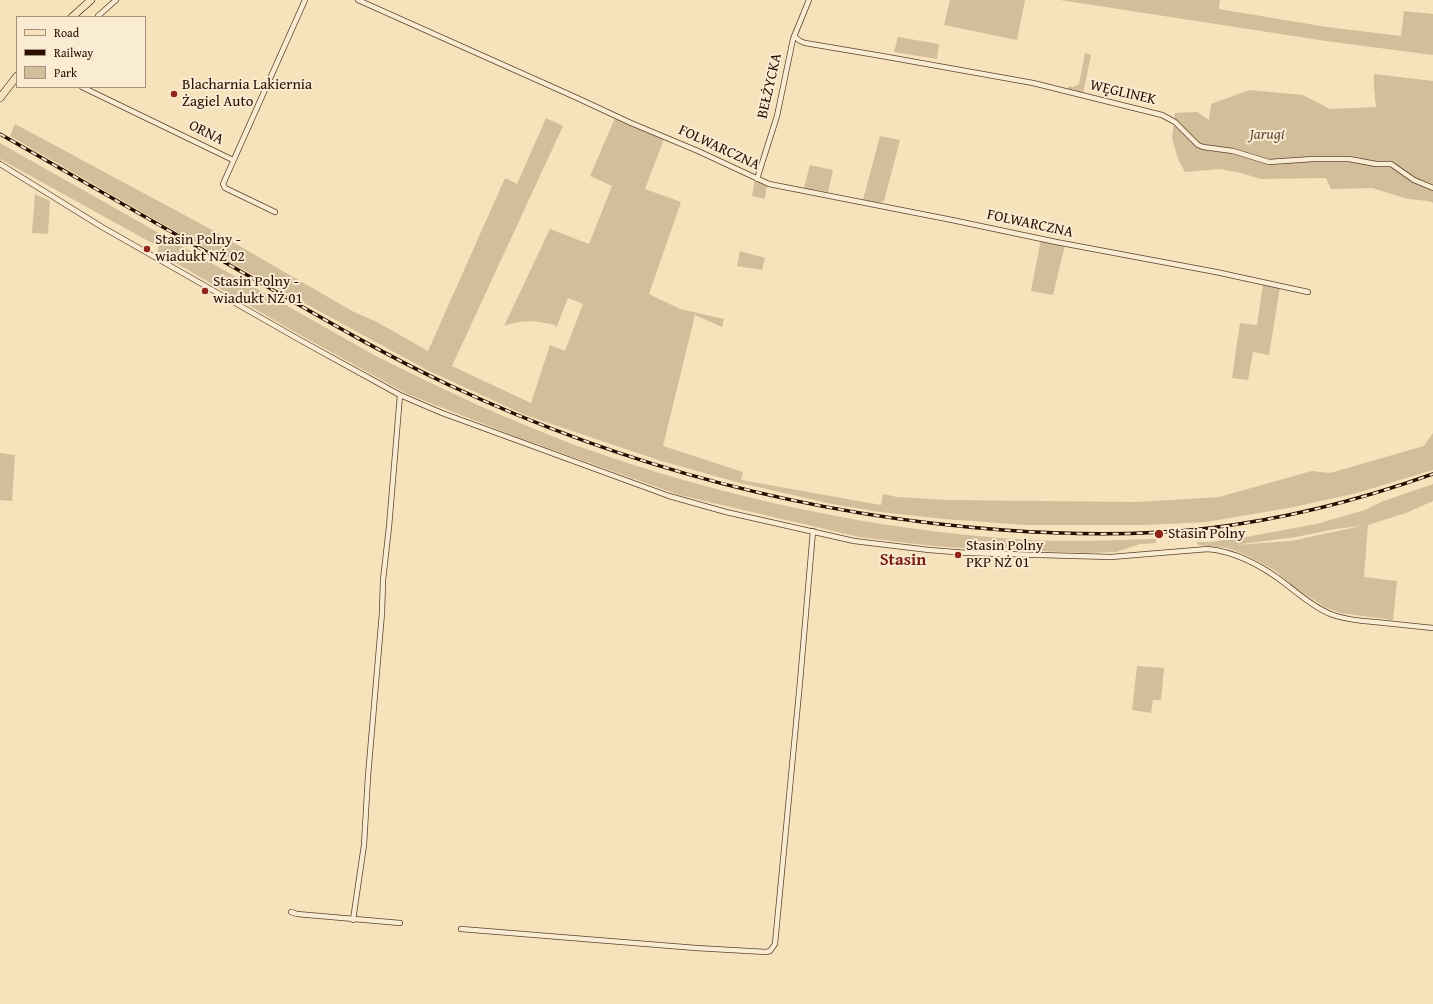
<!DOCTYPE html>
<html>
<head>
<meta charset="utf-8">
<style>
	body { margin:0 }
	#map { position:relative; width:1433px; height:1004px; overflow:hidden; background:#f6e2bb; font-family:"Gentium Book Plus",serif }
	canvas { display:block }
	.legend { position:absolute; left:16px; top:16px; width:130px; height:72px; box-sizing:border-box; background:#f9ecd3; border:1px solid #a6927f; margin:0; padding:5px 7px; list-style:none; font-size:12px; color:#2a0c00 }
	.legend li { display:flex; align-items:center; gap:8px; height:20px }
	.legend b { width:20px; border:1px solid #a6927f }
</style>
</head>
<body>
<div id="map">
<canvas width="1433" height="1004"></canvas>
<ul class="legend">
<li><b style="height:5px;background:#f6e2bb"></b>Road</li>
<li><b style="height:5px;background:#2a0c00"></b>Railway</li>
<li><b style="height:11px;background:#d3be9b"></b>Park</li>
</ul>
</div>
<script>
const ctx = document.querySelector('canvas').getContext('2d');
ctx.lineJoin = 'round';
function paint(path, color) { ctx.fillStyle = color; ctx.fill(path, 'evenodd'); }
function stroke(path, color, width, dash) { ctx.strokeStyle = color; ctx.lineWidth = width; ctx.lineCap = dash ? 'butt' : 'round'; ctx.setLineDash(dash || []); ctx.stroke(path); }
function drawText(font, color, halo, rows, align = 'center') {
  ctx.font = font + ' "Gentium Book Plus",serif'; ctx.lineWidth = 4; ctx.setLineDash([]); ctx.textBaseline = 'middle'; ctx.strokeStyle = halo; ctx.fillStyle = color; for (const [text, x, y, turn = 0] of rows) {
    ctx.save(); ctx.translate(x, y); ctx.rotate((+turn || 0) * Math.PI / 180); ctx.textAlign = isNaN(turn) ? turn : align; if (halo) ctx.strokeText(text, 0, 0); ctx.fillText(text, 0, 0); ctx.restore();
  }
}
paint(new Path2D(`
	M950 0H1025L1017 40 944 25Z
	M1060 0H1220L1219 9 1327 27 1401 36 1404 11 1433 14V55L1326 41Z
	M898 37 939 44 937 59 894 52Z
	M1085 53 1091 55 1083 94 1068 90V86L1073 87 1079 84Z
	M1374 74 1433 81V203L1428 201 1408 199 1372 188 1331 189 1326 178 1261 179 1241 173 1220 169 1185 172 1178 159 1172 138 1175 113 1197 112 1209 120 1211 104 1249 90 1303 95 1330 109 1376 107 1374 88Z
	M546 118 563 126 452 366 531 403 550 345 565 351 583 304 568 298 556 328 555 325C535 321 524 319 504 326L550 229 589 244 612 186 590 176 615 118 664 139 645 189 681 202 649 294 680 309 724 319 722 327 695 315 663 446 743 472 741 480 881 505 883 494 897 497 947 500 1137 502 1219 497 1312 471 1330 473 1424 446 1433 433V470L1357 493 1294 507 1206 522 1147 525H1025L944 519 880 512 832 504 740 483 658 460 525 415 427 370 220 257 10 136 15 124 203 225 354 312 377 322 428 351 505 178 517 184Z
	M880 136 900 140 884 201 880 203 863 200Z
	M0 143 374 355C439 388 506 419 575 445 720 497 879 532 1033 540 1074 542 1115 540 1156 539V543L1140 544 1116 552 1087 553 963 548 933 546 859 537 679 495 517 437 407 394 293 331 157 252 159 247 0 159Z
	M810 165 833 170 828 192 804 188Z
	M755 179 767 185 765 199 752 196Z
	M35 194 50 201 48 234 32 233Z
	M1041 239 1065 245 1053 295 1031 291Z
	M740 251 765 258 762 270 737 266Z
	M1263 284 1280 287 1269 355 1253 352 1248 380 1232 378 1240 323 1257 325Z
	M0 453 15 455 12 501 0 500Z
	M1433 484V501L1406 513 1368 525 1364 577 1397 581 1393 620 1340 613 1325 607 1292 586 1277 572 1250 557 1228 548 1199 545 1196 542H1210L1246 537 1316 524 1365 510 1381 502ZM1361 526 1291 541 1234 545 1296 537 1335 529Z
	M1137 666 1164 668 1161 700H1153L1151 713 1132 710Z`), '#d3be9b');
const minor = new Path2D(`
	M358 0 575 97 631 123 698 151 769 184 952 220 1056 242 1216 272 1308 292
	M98 16 116 0
	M794 36 800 41 805 43 882 56 1033 83 1162 115 1175 122 1198 145 1203 147 1233 151 1269 162 1313 159H1349L1376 164H1391L1414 180 1433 188
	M82 87 233 160
	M0 164 102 227 300 340 400 395 442 413 669 496 726 512 854 541 929 550 968 553 1111 557 1208 549C1238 552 1264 567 1287 585 1301 596 1317 609 1333 615 1347 620 1361 621 1375 622 1395 624 1414 626 1433 628
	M757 179 777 116 793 39 809 0
	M275 212 225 188 223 184 305 0
	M291 912 297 914 400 923
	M353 920 364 845 368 776 382 613 383 580 389 527 400 395
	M461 929 696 948 766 952 770 951 775 944 800 682 813 531`);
const primary = new Path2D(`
	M72 17 91 0
	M0 98 17 76`);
stroke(minor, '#5d422f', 6);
stroke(primary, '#2a0c00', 8);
stroke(minor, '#f9ecd3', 4.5);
stroke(primary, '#f6e2bb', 7);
const rail = new Path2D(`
	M0 134C82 181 164 228 247 275 313 313 379 352 449 385 623 466 811 516 1003 530 1071 535 1141 536 1210 528 1286 519 1360 500 1433 474`);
stroke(rail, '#2a0c00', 3.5);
stroke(rail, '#f9ecd3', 2, [6]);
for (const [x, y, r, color] of [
	[174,94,4,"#8f2418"],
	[147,249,4,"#8f2418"],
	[205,291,4,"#8f2418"],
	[1159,534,5,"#8f2418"],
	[958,555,4,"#8f2418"]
]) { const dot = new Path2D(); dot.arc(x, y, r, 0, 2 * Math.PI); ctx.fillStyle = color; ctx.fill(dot); stroke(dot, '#f9ecd3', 1.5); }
drawText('15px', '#2a0c00', '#f9ecd3', [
	["Blacharnia Lakiernia",182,85],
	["Żagiel Auto",182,102],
	["Stasin Polny -",155,240],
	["wiadukt NŻ 02",155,257],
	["Stasin Polny -",213,282],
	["wiadukt NŻ 01",213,299],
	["Stasin Polny",1168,534],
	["Stasin Polny",966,546],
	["PKP NŻ 01",966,563]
], 'left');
drawText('15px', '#2a0c00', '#f9ecd3', [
	["BEŁŻYCKA",770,86,-77],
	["WĘGLINEK",1123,93,13],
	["ORNA",206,133,26],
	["FOLWARCZNA",719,148,25],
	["FOLWARCZNA",1030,224,12]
]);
drawText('italic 15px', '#654a36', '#f9ecd3', [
	["Jarugi",1267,135]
]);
drawText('bold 17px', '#7a1f14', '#f9ecd3', [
	["Stasin",903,561]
]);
</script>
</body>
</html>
